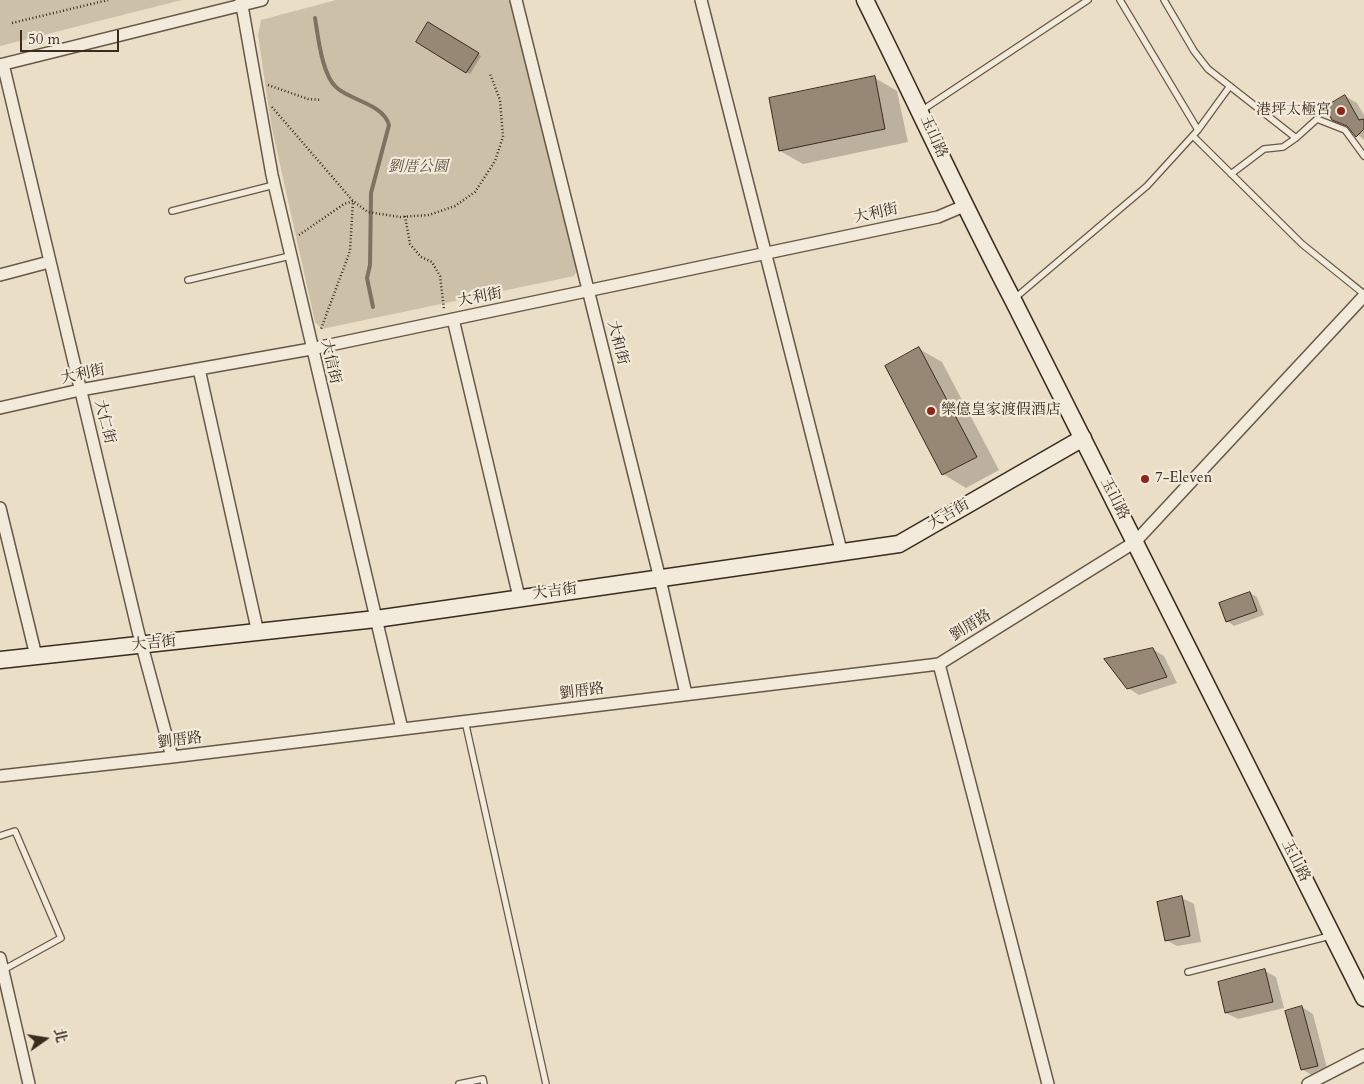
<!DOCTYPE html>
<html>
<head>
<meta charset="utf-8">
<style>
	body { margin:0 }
	#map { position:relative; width:1364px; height:1084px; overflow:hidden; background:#ebdec6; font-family:Cardo,"Noto Serif TC",serif }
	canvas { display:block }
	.north { position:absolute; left:20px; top:1014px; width:50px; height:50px; -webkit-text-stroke:4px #f2eada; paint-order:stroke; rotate:77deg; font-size:14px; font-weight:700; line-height:20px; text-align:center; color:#392b1e }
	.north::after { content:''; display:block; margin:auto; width:18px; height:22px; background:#392b1e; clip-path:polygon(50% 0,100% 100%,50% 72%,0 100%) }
	.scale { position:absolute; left:20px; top:30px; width:99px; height:22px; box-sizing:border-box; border:2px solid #392b1e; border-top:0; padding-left:6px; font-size:15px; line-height:18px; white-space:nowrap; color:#392b1e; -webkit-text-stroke:4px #f2eada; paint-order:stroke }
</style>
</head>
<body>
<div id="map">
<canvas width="1364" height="1084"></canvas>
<div class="north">北</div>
<div class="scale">50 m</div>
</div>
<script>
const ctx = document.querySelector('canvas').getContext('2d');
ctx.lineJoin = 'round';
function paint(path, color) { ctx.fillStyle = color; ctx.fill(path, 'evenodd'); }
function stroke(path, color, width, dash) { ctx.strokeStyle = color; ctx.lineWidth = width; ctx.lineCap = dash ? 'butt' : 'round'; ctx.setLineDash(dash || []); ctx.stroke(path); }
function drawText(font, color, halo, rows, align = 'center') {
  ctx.font = font + ' Cardo,"Noto Serif TC",serif'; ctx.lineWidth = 4.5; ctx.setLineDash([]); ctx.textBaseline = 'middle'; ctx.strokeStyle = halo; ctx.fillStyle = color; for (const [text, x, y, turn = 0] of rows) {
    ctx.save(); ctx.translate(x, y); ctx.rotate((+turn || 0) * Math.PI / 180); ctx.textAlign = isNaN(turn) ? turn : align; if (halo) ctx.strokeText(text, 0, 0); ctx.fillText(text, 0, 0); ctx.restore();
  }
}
paint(new Path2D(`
	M0 0H182L0 46Z
	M336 0H516L580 265 574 276 322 329 315 322 271 124 258 35 261 20Z`), '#cdc0a9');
paint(new Path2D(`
	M429 24 481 56 470 74 417 42Z
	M875 78 897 91 908 142 803 164 780 151Z
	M1345 96 1357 103 1364 115V140L1351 128 1333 119Z
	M919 349 942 362 999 470 966 488 943 474Z
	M1250 593 1257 597 1264 615 1234 626 1227 621Z
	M1152 649 1164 656 1177 683 1139 695 1128 688Z
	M1182 898 1194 904 1201 942 1177 946 1166 940Z
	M1265 971 1276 977 1284 1008 1238 1019 1226 1013Z
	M1302 1007 1313 1014 1328 1072 1313 1076 1302 1069Z`), '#0003');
stroke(new Path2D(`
	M315 18C318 36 322 76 337 88 352 101 383 104 389 125L371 193 370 265 367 278 373 307`), '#7f7261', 4);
const building = new Path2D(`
	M428 22 479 53 466 73 416 42Z
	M875 76 885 129 779 151 769 98Z
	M1345 95 1359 120 1364 119V129L1356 137 1347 126 1332 120 1325 107Z
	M919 347 977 457 942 475 885 366Z
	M1250 592 1257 611 1226 622 1219 603Z
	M1153 648 1167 677 1127 689 1104 659Z
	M1182 896 1190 936 1165 941 1157 902Z
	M1265 969 1273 1002 1225 1013 1218 982Z
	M1302 1006 1318 1066 1301 1070 1285 1011Z`);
paint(building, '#968875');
stroke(building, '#392b1e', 1);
const lane = new Path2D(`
	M1120 0 1198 130
	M1164 0 1194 51 1208 69 1296 138 1317 119 1345 130 1364 156
	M921 111 1088 0
	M1193 136 1302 244 1364 294
	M1231 174 1264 149 1283 147 1296 138
	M172 211 274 185
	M188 280 290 256
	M1015 298 1147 186 1198 130 1230 86
	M465 721 546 1084
	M0 836 15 831 61 938 3 970
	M1188 972 1330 936
	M459 1084 483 1079 484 1084`);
const street = new Path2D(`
	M241 0 272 175 402 729
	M516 0 660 579 686 694
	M701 0 842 554
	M3 64 138 631 172 757
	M0 65 262 0
	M0 275 49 262
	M453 319 519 597
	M199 369 258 633
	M0 408 80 390 311 349 938 217 964 206
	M0 508 36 656
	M939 664 1048 1084
	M0 776 172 757 939 664 1135 542 1364 296
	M0 958 29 1084
	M1308 1084 1364 1055`);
const secondary = new Path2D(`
	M865 0C915 100 961 201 1013 300L1364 998
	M0 660 376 619 899 544 1083 438`);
stroke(lane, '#665848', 8);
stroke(street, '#665848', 14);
stroke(secondary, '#392b1e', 19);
stroke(new Path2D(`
	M12 23 108 0
	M268 85 308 99 321 100
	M272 107 353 201 368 212 400 217 429 215 455 206 475 192 495 161 503 137 500 100 490 74
	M405 216 410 244 421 257 432 262 440 276 444 309
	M299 235 344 204 353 201 350 251 321 329`), '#392b1e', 2.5, [1, 2.5]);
stroke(lane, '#f2eada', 5.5);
stroke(street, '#f2eada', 11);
stroke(secondary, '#f2eada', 16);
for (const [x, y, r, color] of [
	[1341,111,5,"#8f2418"],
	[931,411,5,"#8f2418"],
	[1145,479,5,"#8f2418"]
]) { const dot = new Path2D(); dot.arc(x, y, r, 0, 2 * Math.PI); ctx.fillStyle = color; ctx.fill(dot); stroke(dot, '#f2eada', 2); }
drawText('15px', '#392b1e', '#f2eada', [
	["港坪太極宮",1331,111,"right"],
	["樂億皇家渡假酒店",941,411],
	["7-Eleven",1155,479]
], 'left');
drawText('15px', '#392b1e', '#f2eada', [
	["玉山路",933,137,66],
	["大利街",876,214,-12],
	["大利街",480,298,-11],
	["大和街",617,343,76],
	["大信街",330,362,77],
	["大利街",83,375,-12],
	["大仁街",104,422,76],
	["玉山路",1114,499,63],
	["大吉街",949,515,-30],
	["大吉街",555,592,-7],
	["劉厝路",971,626,-32],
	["大吉街",154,644,-6],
	["劉厝路",582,692,-7],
	["劉厝路",180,741,-7],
	["玉山路",1295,861,63]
]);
drawText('italic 15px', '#5e5041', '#f2eada', [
	["劉厝公園",418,168]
]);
</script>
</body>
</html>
